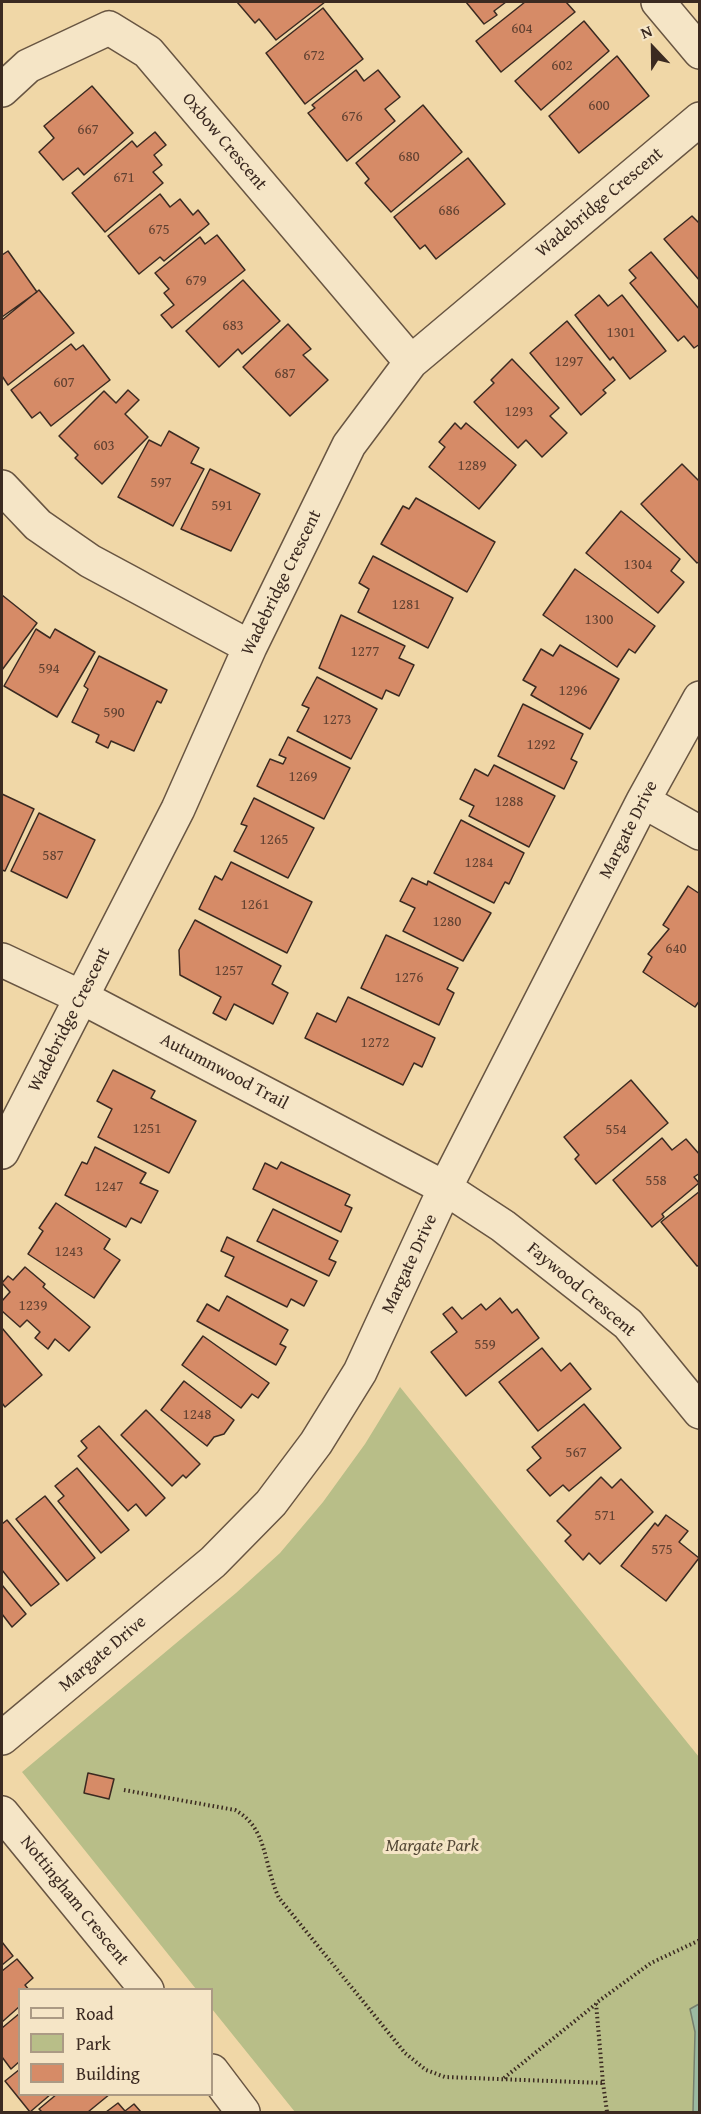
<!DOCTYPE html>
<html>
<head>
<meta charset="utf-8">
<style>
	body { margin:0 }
	#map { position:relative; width:701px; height:2114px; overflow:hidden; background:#f0d7a7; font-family:"Gentium Book Plus",serif }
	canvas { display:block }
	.frame { position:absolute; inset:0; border:3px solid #3b2a21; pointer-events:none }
	.legend { position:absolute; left:18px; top:1988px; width:195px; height:108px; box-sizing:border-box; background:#f5e5c6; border:2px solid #ab9a84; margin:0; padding:8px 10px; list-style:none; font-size:18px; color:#3b2a21 }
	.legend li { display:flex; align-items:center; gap:12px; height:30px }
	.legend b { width:30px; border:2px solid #ab9a84 }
	.north { position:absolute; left:623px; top:18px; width:60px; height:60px; -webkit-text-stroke:4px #f5e5c6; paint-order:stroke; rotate:338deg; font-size:16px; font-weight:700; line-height:24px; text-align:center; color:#3b2a21 }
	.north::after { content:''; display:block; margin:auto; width:21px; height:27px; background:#3b2a21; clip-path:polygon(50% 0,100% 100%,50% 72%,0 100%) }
</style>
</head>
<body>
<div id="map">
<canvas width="701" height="2114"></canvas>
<div class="frame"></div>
<ul class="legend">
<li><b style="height:8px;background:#f5e5c6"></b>Road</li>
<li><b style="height:16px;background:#b8be88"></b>Park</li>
<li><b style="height:16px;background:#d68b67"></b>Building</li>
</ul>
<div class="north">N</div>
</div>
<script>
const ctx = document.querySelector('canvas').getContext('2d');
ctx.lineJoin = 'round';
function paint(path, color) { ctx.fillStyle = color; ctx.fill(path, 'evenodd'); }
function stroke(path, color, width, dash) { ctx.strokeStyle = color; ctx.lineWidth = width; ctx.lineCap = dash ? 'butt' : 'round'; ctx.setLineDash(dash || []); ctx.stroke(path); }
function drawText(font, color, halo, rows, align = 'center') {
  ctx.font = font + ' "Gentium Book Plus",serif'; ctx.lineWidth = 6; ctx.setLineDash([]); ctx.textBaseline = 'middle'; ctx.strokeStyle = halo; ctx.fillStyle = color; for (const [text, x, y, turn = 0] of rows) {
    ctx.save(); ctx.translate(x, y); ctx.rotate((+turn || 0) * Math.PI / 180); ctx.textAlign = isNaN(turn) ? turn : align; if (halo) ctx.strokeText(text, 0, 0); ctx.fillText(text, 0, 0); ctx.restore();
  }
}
paint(new Path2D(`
	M400 1387 699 1757 700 2004 690 2009 695 2032 693 2112H295L212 2009V1990L196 1989 22 1772 236 1593 280 1553 323 1502 365 1444Z`), '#b8be88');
const water = new Path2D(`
	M699 2004V2112H693L695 2032 690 2009Z`);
paint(water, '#9bbaa2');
stroke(water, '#75806e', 1.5);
const building = new Path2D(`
	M237 2H325L276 40 259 19 255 23Z
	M466 2H506L494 11 497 15 484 24Z
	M525 2H566L575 12 501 72 476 41Z
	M323 8 363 59 305 104 266 53Z
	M584 21 609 51 541 110 515 81Z
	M617 56 649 96 579 153 549 116Z
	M356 70 364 81 378 70 400 97 385 109 395 121 347 161 308 113 315 108 312 105Z
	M92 86 133 133 84 175 78 168 63 180 39 152 54 138 44 126Z
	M423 105 462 152 391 212 365 183 369 179 356 163Z
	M155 132 166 145 154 155 162 165 153 172 163 183 105 232 72 193 132 141 137 147Z
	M468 158 505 204 436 259 425 245 420 249 394 217Z
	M160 194 170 207 180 199 193 215 198 210 209 224 164 261 160 257 139 274 108 236Z
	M692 216 700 224V281L664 239Z
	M217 235 245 270 172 328 161 315 174 305 164 293 169 289 155 273 200 237 205 244Z
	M8 251 37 292 2 317V255Z
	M651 252 700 310V344L694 348 684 336 678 341 630 283 636 278 629 270Z
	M243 280 280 321 242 354 238 349 219 367 186 331Z
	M39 290 74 333 8 385 2 376V320Z
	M599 295 608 306 622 295 666 351 630 379 613 357 610 360 575 315Z
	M567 321 615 380 603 390 606 393 581 415 530 353Z
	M288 324 311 349 303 355 328 380 290 416 243 367Z
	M71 344 76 350 83 345 110 380 51 426 40 412 32 418 11 390Z
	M512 359 559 408 550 416 567 433 542 457 526 440 518 448 474 402 494 383 491 380Z
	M128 390 139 400 125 414 148 437 102 484 75 458 78 455 59 436 104 391 116 403Z
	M455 423 461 429 466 423 516 465 479 509 429 467 445 447 439 442Z
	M169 431 199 448 191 463 204 469 173 526 118 497 149 440 161 446Z
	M682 464 700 482V561L697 563 641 504Z
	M210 469 260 494 231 551 181 529Z
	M416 498 495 542 467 592 381 544 403 506 409 509Z
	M621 511 680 559 671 571 684 582 658 613 586 553Z
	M373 556 453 598 428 648 358 612 369 589 359 583Z
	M575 569 655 626 635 653 629 649 617 667 543 615Z
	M2 595 37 623 2 670Z
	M341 615 405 646 399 658 414 665 399 696 386 690 382 699 319 668Z
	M36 629 50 638 55 629 95 652 57 717 4 686Z
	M560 645 619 679 590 729 531 695 536 687 523 680 541 649 553 656Z
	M99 656 167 690 161 703 157 701 134 751 111 741 108 748 96 742 99 735 72 722 88 689 84 686Z
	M317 677 377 709 351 759 297 731 309 708 302 705Z
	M523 704 583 734 571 759 577 762 564 789 498 756Z
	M288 737 350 768 324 819 257 786 270 759 283 764 286 758 279 755Z
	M494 765 555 796 529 847 469 816 474 806 460 799 475 769 488 776Z
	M2 794 34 809 5 871 2 870Z
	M254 798 314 828 288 878 234 851 247 826 241 824Z
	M39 813 95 840 67 898 11 871Z
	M461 820 524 853 509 884 505 882 494 903 434 873Z
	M231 862 312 902 287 953 199 909 215 876 222 880Z
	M412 878 427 885 428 881 491 913 463 961 403 931 415 908 400 901Z
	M688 886 700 894V1000L695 1007 643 972 652 957 648 954 669 929 663 925Z
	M195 920 281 966 272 984 288 993 273 1024 234 1004 226 1020 213 1013 221 997 180 975 179 950Z
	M386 935 458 968 447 989 454 993 439 1025 361 988Z
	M348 997 435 1038 422 1067 414 1063 403 1085 305 1038 317 1013 336 1022Z
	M113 1070 155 1091 151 1098 196 1121 169 1173 98 1137 112 1109 97 1101Z
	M631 1080 668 1123 596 1184 575 1159 579 1155 564 1137Z
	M662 1138 672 1150 686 1139 700 1155V1173L694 1177 699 1183 662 1214 664 1217 652 1227 613 1180Z
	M95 1147 146 1173 140 1183 158 1191 141 1223 131 1218 126 1227 65 1195 82 1162 87 1164Z
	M281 1162 350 1195 345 1205 352 1208 341 1232 253 1189 265 1163 277 1169Z
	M700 1191V1265L697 1266 661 1222Z
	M56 1203 110 1239 104 1249 120 1260 94 1298 28 1254 43 1231 39 1228Z
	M273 1209 338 1241 329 1259 336 1262 329 1276 257 1241Z
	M227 1237 317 1281 304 1306 291 1299 287 1307 225 1276 234 1257 221 1251Z
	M25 1267 45 1284 43 1287 90 1327 69 1351 55 1339 48 1349 35 1338 40 1332 27 1320 20 1327 2 1311V1301L10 1292 2 1283 8 1276 13 1280Z
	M227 1296 288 1330 280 1344 286 1347 276 1365 197 1321 207 1304 219 1311Z
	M500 1298 512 1313 517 1309 539 1338 466 1396 431 1352 457 1332 443 1314 452 1307 462 1319 481 1304 486 1310Z
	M2 1328 42 1375 5 1407 2 1403Z
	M203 1336 269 1383 258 1398 252 1394 241 1408 182 1365Z
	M542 1348 561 1371 570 1363 591 1389 538 1431 499 1382Z
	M184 1381 234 1420 224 1434 214 1437 207 1446 161 1410Z
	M584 1404 621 1448 569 1491 563 1485 550 1496 527 1470 541 1458 532 1447Z
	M146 1410 200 1464 186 1478 183 1475 172 1486 121 1435Z
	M99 1426 165 1498 146 1516 136 1504 128 1511 78 1456 87 1448 81 1441Z
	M77 1468 129 1530 101 1553 58 1501 64 1496 55 1486Z
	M601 1477 612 1488 621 1479 653 1512 600 1564 589 1553 583 1560 565 1541 571 1535 557 1521Z
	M45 1496 95 1558 67 1581 16 1519Z
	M666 1515 688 1531 679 1542 699 1558 666 1601 621 1566 655 1523 658 1526Z
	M7 1520 59 1584 31 1606 2 1570V1524Z
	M2 1585 26 1614 12 1627 2 1614Z
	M88 1773 114 1779 109 1799 84 1793Z
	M2 1942 13 1956 2 1965Z
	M17 1959 33 1978 25 1985 29 1990H20V2006L2 2022V1971Z
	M20 2013V2061L11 2069 2 2057V2028Z
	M20 2069V2094H51L30 2112 5 2081Z
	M57 2094H110L88 2112H42L39 2109Z
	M118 2103 125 2111 134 2104 141 2112H106Z`);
paint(building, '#d68b67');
stroke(building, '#3b2a21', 1.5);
const minor = new Path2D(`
	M658 2 700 52
	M2 90 28 66 109 28 148 52 411 362
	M2 487 38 525 90 561 250 647
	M643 801 700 833
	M2 960 83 998 445 1188 503 1226 628 1324 700 1412
	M2 1152 178 809 250 647 349 445 411 362 700 119
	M2 1738 213 1562 271 1503 316 1443 360 1372 445 1188 643 801 700 698
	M2 1813 147 1990
	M212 2071 243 2112`);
stroke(minor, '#685542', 36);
stroke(new Path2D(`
	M124 1790 235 1810C268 1828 263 1864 279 1898L405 2053 426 2070 445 2077 603 2083 596 2003 651 1963 700 1940
	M504 2078 596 2004
	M603 2083 607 2112`), '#3b2a21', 4, [1.5, 3]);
stroke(minor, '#f5e5c6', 33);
drawText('15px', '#624232', null, [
	["604",522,29],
	["672",314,56],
	["602",562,66],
	["600",599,106],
	["676",352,117],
	["667",88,130],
	["680",409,157],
	["671",124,178],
	["686",449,211],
	["675",159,230],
	["679",196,281],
	["683",233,326],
	["1301",621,333],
	["1297",569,362],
	["687",285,374],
	["607",64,383],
	["1293",519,412],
	["603",104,446],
	["1289",472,466],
	["597",161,483],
	["591",222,506],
	["1304",638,565],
	["1281",406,605],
	["1300",599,620],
	["1277",365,652],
	["594",49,669],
	["1296",573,691],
	["590",114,713],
	["1273",337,720],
	["1292",541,745],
	["1269",303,777],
	["1288",509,802],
	["1265",274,840],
	["587",53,856],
	["1284",479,863],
	["1261",255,905],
	["1280",447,922],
	["640",676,949],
	["1257",229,971],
	["1276",409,978],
	["1272",375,1043],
	["1251",147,1129],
	["554",616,1130],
	["558",656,1181],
	["1247",109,1187],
	["1243",69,1252],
	["1239",33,1306],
	["559",485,1345],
	["1248",197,1415],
	["567",576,1453],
	["571",605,1516],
	["575",662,1550]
]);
drawText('18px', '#3b2a21', '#f5e5c6', [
	["Oxbow Crescent",224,142,50],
	["Wadebridge Crescent",600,203,-40],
	["Wadebridge Crescent",282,583,-64],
	["Margate Drive",629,830,-63],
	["Wadebridge Crescent",70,1020,-63],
	["Autumnwood Trail",224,1072,28],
	["Margate Drive",410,1264,-65],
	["Faywood Crescent",581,1290,40],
	["Margate Drive",103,1654,-40],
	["Nottingham Crescent",74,1901,51]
]);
drawText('italic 18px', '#544836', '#f5e5c6', [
	["Margate Park",432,1846]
]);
</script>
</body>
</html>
